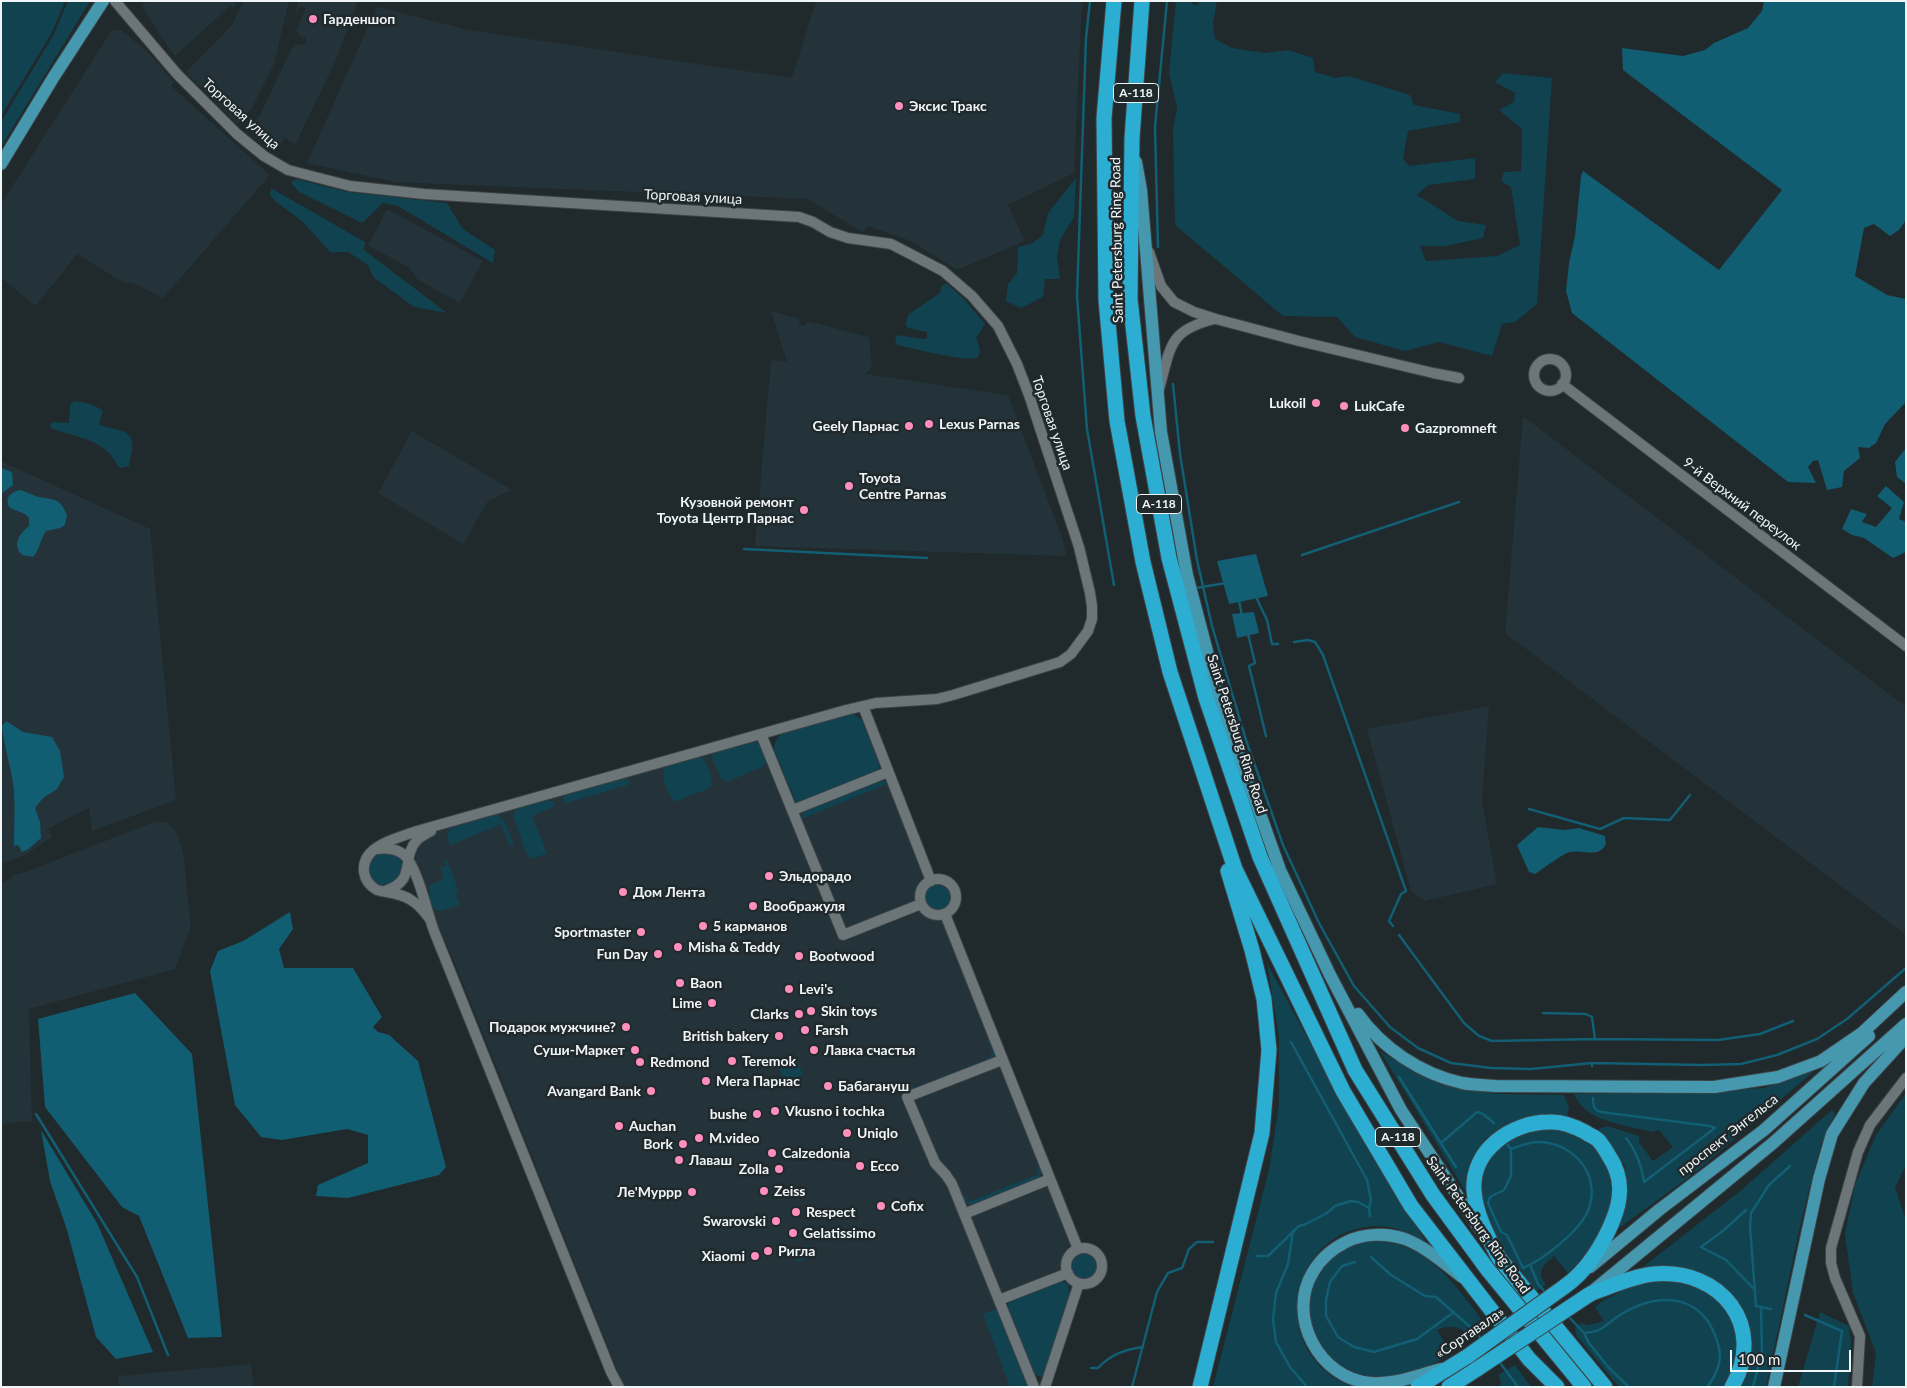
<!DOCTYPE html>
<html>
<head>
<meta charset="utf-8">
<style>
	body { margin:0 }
	#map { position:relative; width:1907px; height:1388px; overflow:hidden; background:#20292c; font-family:Lato,sans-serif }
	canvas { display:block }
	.frame { position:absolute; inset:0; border:2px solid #f0f5f7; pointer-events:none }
	.scale { position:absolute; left:1730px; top:1350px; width:121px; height:22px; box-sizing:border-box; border:2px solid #f0f5f7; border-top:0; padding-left:6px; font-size:15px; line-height:18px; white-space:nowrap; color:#f0f5f7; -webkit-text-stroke:4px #20292c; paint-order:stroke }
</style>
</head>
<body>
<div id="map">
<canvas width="1907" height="1388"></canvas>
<div class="frame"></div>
<div class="scale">100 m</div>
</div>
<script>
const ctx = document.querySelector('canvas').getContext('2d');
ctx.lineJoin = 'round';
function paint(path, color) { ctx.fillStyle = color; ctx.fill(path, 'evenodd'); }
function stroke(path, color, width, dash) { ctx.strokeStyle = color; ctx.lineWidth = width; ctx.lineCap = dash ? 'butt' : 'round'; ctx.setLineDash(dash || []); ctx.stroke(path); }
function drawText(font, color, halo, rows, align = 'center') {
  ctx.font = font + ' Lato,sans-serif'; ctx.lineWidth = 5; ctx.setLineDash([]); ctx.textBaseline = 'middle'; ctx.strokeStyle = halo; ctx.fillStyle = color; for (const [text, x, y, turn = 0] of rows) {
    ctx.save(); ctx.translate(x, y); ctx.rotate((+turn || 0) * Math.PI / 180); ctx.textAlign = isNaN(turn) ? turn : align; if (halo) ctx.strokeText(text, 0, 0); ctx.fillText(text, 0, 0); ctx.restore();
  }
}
paint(new Path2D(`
	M152 1H237L234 8 230 6 175 56 160 35 141 4Z
	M244 1H289L274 64 252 108 238 124 186 72 232 25Z
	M298 1H358L336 60 295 145 285 138 274 152 248 130 261 113 293 46 296 44 305 45 306 38 299 35 296 30 306 8 301 6 296 15Z
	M816 1H1082L1074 173 1008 205 1025 241 957 270 911 241 868 226 862 232 808 199 394 182 307 163 377 7 469 30 792 78Z
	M112 30H121L147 51 174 82 171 86 270 175 163 298 131 282 126 284 77 254 36 306 1 278V204Z
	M387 209 483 261 460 303 417 279 410 268 368 245Z
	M771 311 800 319 799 324 805 326 807 321 869 337 872 367 865 374 1008 395 1063 540 1066 556 755 546 771 360 787 362Z
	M1523 416 1906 707V935L1505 633Z
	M412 431 512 490 488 501 463 544 378 493Z
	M1 461 150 529 176 800 92 831 89 808 48 829 52 837 25 855 1 864Z
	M1489 706 1482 800 1497 884 1425 901 1411 891 1367 729Z
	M766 735 796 811 879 778 888 781 924 872 916 891V899L925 915 944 919 1071 1240 1060 1269V1278L996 1305 1030 1387H624L455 963 425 897 415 861 417 848 423 840 439 830Z
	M157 821 168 823 176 832 183 851 191 926 175 969 29 1009 32 1121 1 1124V882L11 879 12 875 25 872Z
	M251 1364 254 1387H119L118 1376Z`), '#243339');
paint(new Path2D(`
	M1 1H65L51 34 1 116Z
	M68 1H90L1 147V122L53 36Z
	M1176 1H1192V4L1198 5 1199 1H1217L1213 23 1215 39 1232 48 1265 53 1288 50 1313 58 1315 72 1336 78 1349 76 1410 95 1414 105 1460 114V122L1408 131 1403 159 1409 166 1475 158V179L1428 185 1417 195 1458 221 1486 225 1483 238 1446 246H1420L1426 261 1497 256 1520 245 1511 187 1501 181 1504 172 1521 171 1522 129 1499 110 1514 102 1515 93 1495 82 1503 73 1552 78 1537 304 1515 322 1502 324 1492 356 1439 342 1405 351 1355 337 1337 317 1283 316 1175 225 1173 129 1177 108 1169 72Z
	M1076 178 1074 217 1060 240 1057 257 1060 279H1045L1043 297 1021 308 1006 301 1008 284 1017 273 1018 247 1031 244 1043 235 1048 213Z
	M296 179 347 192 447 203 463 229 495 250 493 263 398 206 383 203 362 223 299 192 291 183Z
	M271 188 365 242 364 250 447 313 414 307 373 277 368 265 348 252H330L302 221 276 202 270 195Z
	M946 283 963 298 985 324 976 338C978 343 982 352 978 357 971 364 909 347 897 345L895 341 897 335 923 339 927 338V332L908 328 905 324 909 314 940 293 942 286Z
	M74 401C85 402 94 404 103 411L99 424C109 430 131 428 132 442 133 449 130 459 129 466L120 468C116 463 112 456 108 452 92 437 70 436 51 428L50 424 53 422 69 423 70 405Z
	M848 714H854L862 720 879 764V770L798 803 796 802 774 750C774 743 777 737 783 732Z
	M749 741C760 742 763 748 767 757L764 766 727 782 722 780 712 759 713 752Z
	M696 757 703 758C708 766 715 779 710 788L674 802C669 792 657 775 667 765Z
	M623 778 629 781 628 785 566 803 563 802 564 797 566 794Z
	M879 781 885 782 887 784 801 819 804 811Z
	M547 800 553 802 555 806 532 816 547 853 532 859 527 855 513 815 516 809Z
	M497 814 504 820 514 845 510 846 501 824 453 844V845H450L447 836 450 828Z
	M369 869a17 17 0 1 1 34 0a17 17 0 1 1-34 0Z
	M447 860 458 890 456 895 460 905 440 911C425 907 431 897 429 885L444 879 440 868 446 866 445 861Z
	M925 898a13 13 0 1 1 26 0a13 13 0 1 1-26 0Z
	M1267 963 1366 1147 1426 1242C1410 1234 1394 1225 1376 1226 1293 1229 1268 1339 1338 1380 1343 1383 1350 1385 1356 1387H1213L1269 1170 1279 1104V1036Z
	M988 1040H989L994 1054 991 1060 908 1092 906 1091V1085L911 1083 913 1088 989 1058 992 1053Z
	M1380 1051C1409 1070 1441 1086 1476 1091 1504 1096 1535 1094 1564 1095L1569 1107 1567 1117 1558 1115 1531 1116 1507 1124 1485 1139 1471 1166 1468 1195Z
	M796 1056 803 1075 785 1083 777 1063Z
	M1815 1070 1696 1172 1615 1231 1626 1203 1625 1166 1598 1129 1608 1126 1639 1136V1142L1653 1161 1673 1147 1659 1130 1653 1132C1627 1125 1586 1123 1574 1094L1665 1093 1764 1088Z
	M1906 1093V1165L1895 1187 1906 1221V1387H1872L1876 1353 1853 1293 1845 1234 1855 1185 1876 1135Z
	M1832 1110 1835 1114 1821 1144 1802 1217 1766 1387H1739L1744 1380 1750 1361V1337L1742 1309 1724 1288 1639 1270 1739 1192Z
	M1542 1128 1570 1132 1592 1146 1608 1167 1613 1201 1609 1223 1592 1250 1568 1273 1554 1256C1543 1265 1536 1272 1546 1285L1535 1292 1504 1251 1487 1223 1479 1197 1480 1176 1498 1145 1521 1133Z
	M1040 1166 1041 1173 1037 1180 973 1205 966 1203 963 1197 966 1196 968 1202 1039 1174 1037 1168Z
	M1366 1241C1373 1241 1382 1241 1389 1242 1434 1251 1460 1291 1486 1325L1470 1336C1459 1326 1451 1324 1437 1330L1451 1354 1426 1368 1398 1377H1377L1357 1374 1332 1361 1315 1340 1309 1319 1310 1293 1321 1268 1337 1251Z
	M808 1244 813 1256 798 1262 793 1250Z
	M1071 1266a13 13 0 1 1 26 0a13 13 0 1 1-26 0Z
	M1062 1281 1068 1284 1070 1295 1045 1373 1041 1377 1034 1374 1007 1305 1010 1301Z
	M1666 1281 1687 1284 1706 1290 1724 1306 1734 1325 1738 1347 1735 1370 1723 1387H1619L1576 1335 1575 1327 1581 1323 1588 1325 1604 1321 1595 1307 1604 1300 1636 1284Z
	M996 1309 1028 1387H1010L983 1314Z
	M1820 1312 1849 1326 1851 1344 1848 1387H1798Z
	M1515 1365 1531 1387H1500L1501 1382 1498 1375Z`), '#114250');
paint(new Path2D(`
	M1764 1H1906V220L1899 230 1890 236 1874 224 1864 228 1855 276 1887 295 1906 299V402L1885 424 1876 443 1869 448 1858 447 1860 458 1844 471 1842 487 1827 490 1818 460 1813 461 1808 467 1816 483 1788 482 1572 313 1566 291 1569 263 1575 236 1581 176 1583 171 1719 270 1782 190 1623 70 1622 48 1683 56 1705 50 1714 43 1748 28 1762 11Z
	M1906 448V484L1897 477 1895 462Z
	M1886 486 1904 502 1899 519 1906 522V552L1893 558 1864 538 1852 535 1842 529 1851 509 1867 514 1862 522 1876 527 1892 508 1877 496Z
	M6 721 23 732 52 737 60 751 64 777 57 789 43 798 35 808 40 822 41 838 27 850 22 852 18 845 14 846C14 828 15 809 14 791 12 769 4 748 2 726Z
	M1538 827 1565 830 1579 828 1605 836 1606 844C1598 859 1583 849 1570 852 1562 854 1543 869 1535 874L1529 872 1517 845Z
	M290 912 293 929 279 949 284 968H353L382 1017 373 1027 378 1032 389 1035 418 1061 446 1167 439 1175 348 1198 316 1196 318 1185 368 1163V1135L347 1129 282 1140 261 1137 235 1105 210 971 218 951 243 941Z
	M135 993 192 1054 222 1337 188 1338 139 1216 122 1207 45 1107 38 1019Z
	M41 1130 97 1223 153 1352 116 1359 96 1337 67 1230 50 1181Z`), '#115d72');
paint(new Path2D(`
	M1 468 12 472 13 485 1 494Z
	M19 490C26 491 32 495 39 497 55 500 60 498 67 515L65 525 60 528 46 531C40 539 40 550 33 557L22 555C12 545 19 534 29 526V518L25 514 10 508C4 498 10 493 19 490Z
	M1256 554 1268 596 1229 604 1217 561Z
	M1254 612 1259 633 1237 638 1232 614Z`), '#125e73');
stroke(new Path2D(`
	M1090 1 1086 38 1077 296 1087 429 1114 585
	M1158 247 1155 127 1167 1
	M1173 384 1180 454 1197 560 1212 626 1246 740 1283 845 1319 923 1354 986 1390 1027 1418 1048 1451 1063 1491 1068 1531 1069 1592 1063V1066
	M744 549 927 558
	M1302 555 1459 502
	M1196 588 1226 583
	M1256 597 1267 620 1272 644H1278
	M1239 601 1242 615
	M1248 634 1255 663 1249 666 1266 736
	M1294 642 1308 640 1315 642 1323 655 1406 891 1401 894 1389 921 1393 926
	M1529 809 1600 829 1624 818 1670 820 1690 795
	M1399 935 1464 1023 1479 1036 1492 1041 1595 1039 1718 1040 1760 1034 1793 1021
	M1543 1013 1586 1014 1592 1017 1595 1039
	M1291 1042 1367 1180 1371 1200 1369 1208
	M1592 1063 1702 1065 1741 1064 1777 1055 1817 1039 1847 1019 1906 968
	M1399 1077 1456 1167
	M1593 1098C1593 1106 1594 1110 1601 1112L1710 1126 1715 1128 1644 1182C1641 1165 1637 1152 1626 1138
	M36 1114 137 1277 168 1355
	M1505 1142 1511 1149C1520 1146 1531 1141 1541 1142 1576 1144 1603 1178 1587 1213 1577 1233 1544 1259 1523 1268L1507 1235 1501 1232 1488 1203 1490 1197 1504 1190 1511 1176V1149
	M1441 1143 1477 1112 1483 1114 1494 1123
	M1746 1210 1724 1230 1701 1247 1726 1260 1754 1289
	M1293 1231 1288 1264 1276 1293 1273 1319 1276 1342 1290 1367 1307 1387
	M1257 1256H1268L1299 1226 1306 1224 1327 1213 1335 1206 1351 1201 1358 1202 1369 1208 1370 1216
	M1371 1257 1391 1275 1425 1296 1436 1297 1476 1332 1482 1340
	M1355 1262 1342 1266 1330 1282 1326 1300V1316L1338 1337 1354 1347 1374 1352 1417 1339 1454 1312
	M1530 1265 1538 1284 1547 1294
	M1761 1307 1771 1309
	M1805 1315 1842 1331 1834 1387
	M1568 1316 1584 1333 1589 1343 1609 1368 1629 1387
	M1584 1333C1604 1332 1604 1325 1620 1315 1660 1290 1704 1294 1718 1344 1723 1359 1717 1375 1707 1387
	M1498 1360 1518 1387
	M1091 1368H1098C1111 1354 1124 1350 1143 1347
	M1132 1387 1157 1292 1168 1273 1182 1268 1189 1249 1197 1242H1213
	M1753 1387 1762 1352 1761 1307 1756 1306 1750 1227 1751 1213 1769 1185 1790 1166`), '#125e73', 2.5);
const minor = new Path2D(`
	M115 1 177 74 237 134 264 156 288 170 350 186 424 194 799 217 813 222 830 232 848 238 891 244 920 259 943 271 972 296 998 326 1017 364 1029 395 1079 547 1090 593 1092 606V619L1088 631 1071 654 1060 662 953 695 937 699 876 703 846 710 417 831C399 838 361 845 364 872 365 880 370 886 377 890 383 892 390 892 396 894 411 897 420 906 429 918
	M1149 252 1161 286 1174 302 1194 312 1216 319 1299 341 1433 373 1459 378
	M1534 375a16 16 0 1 1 32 0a16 16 0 1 1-32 0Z
	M1562 384 1906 646
	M1159 389C1171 347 1168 330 1215 319
	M863 706 931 881
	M761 734 843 935 921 904
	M793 810 888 772
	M376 849C386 848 395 848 403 854 417 864 427 913 434 931L611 1372 619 1387
	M920 897a18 18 0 1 1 36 0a18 18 0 1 1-36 0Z
	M385 891C418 880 400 859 417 840 421 836 426 834 431 831
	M945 914 1078 1249
	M1002 1060 907 1097 935 1163 946 1175 952 1184 1034 1387
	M964 1214 1050 1179
	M1066 1266a18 18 0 1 1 36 0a18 18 0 1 1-36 0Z
	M999 1300 1068 1273
	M1045 1387 1079 1283
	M1857 1387 1860 1336 1835 1278 1831 1263V1248L1858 1152 1870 1125 1906 1078`);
const major = new Path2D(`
	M1136 162 1141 190 1161 432 1187 575 1220 701 1280 870 1330 975 1401 1110 1481 1231
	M1 164 53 78 103 1
	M1358 1014C1382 1048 1421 1074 1462 1083 1473 1085 1485 1085 1496 1086L1714 1087 1778 1077 1821 1061 1862 1033 1906 992
	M1590 1267 1659 1210 1764 1130 1869 1036
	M1594 1290 1773 1143 1906 1024
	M1441 1369C1418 1375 1395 1385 1371 1383 1319 1379 1286 1316 1313 1272 1321 1258 1332 1249 1346 1242 1364 1233 1386 1233 1405 1239 1426 1247 1445 1264 1462 1277
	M1774 1387 1819 1179 1832 1134 1864 1083 1906 1037`);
const highway = new Path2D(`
	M1114 1 1104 118 1106 300 1117 421 1143 562 1170 672 1235 869 1343 1091 1411 1206 1529 1359 1557 1387
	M1142 1 1132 138 1130 299 1143 416 1169 558 1206 698 1260 857 1355 1070 1433 1195 1488 1270 1584 1387
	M1564 1287C1586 1272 1603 1245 1613 1220 1622 1198 1623 1177 1609 1156 1606 1151 1602 1144 1598 1140 1595 1137 1589 1135 1585 1132 1574 1126 1562 1121 1549 1122 1512 1122 1471 1150 1474 1191 1476 1215 1488 1237 1499 1258L1605 1387
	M1587 1296 1592 1293C1612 1286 1633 1276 1654 1274 1721 1268 1767 1326 1732 1387
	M1200 1387 1262 1133 1269 1050 1264 999 1252 950 1228 871
	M1418 1387 1468 1356
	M1449 1387 1477 1369`);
stroke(minor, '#3d4346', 12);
stroke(major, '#3d4346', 14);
stroke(highway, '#3d4346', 17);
stroke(minor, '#6c7679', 10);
stroke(major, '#4698af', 12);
stroke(highway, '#2caed3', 15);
const highwayBridge = new Path2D(`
	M1468 1356 1564 1287
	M1477 1369 1587 1296`);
stroke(highwayBridge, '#3d4346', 17, []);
stroke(highwayBridge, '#2caed3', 15);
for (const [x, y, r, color] of [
	[313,19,5,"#fe8ebb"],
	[899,106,5,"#fe8ebb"],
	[1316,403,5,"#fe8ebb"],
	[1344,406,5,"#fe8ebb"],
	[929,424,5,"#fe8ebb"],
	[909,426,5,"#fe8ebb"],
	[1405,428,5,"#fe8ebb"],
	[849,486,5,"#fe8ebb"],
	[804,510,5,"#fe8ebb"],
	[769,876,5,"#fe8ebb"],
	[623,892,5,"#fe8ebb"],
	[753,906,5,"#fe8ebb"],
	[703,926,5,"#fe8ebb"],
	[641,932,5,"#fe8ebb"],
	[678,947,5,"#fe8ebb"],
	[658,954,5,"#fe8ebb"],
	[799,956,5,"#fe8ebb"],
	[680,983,5,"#fe8ebb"],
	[789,989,5,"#fe8ebb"],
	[712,1003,5,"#fe8ebb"],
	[811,1011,5,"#fe8ebb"],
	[799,1014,5,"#fe8ebb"],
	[626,1027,5,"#fe8ebb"],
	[805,1030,5,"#fe8ebb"],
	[779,1036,5,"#fe8ebb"],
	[635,1050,5,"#fe8ebb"],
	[814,1050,5,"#fe8ebb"],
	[732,1061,5,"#fe8ebb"],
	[640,1062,5,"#fe8ebb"],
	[706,1081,5,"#fe8ebb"],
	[828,1086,5,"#fe8ebb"],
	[651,1091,5,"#fe8ebb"],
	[775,1111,5,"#fe8ebb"],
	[757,1114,5,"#fe8ebb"],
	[619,1126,5,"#fe8ebb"],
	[847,1133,5,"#fe8ebb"],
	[699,1138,5,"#fe8ebb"],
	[683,1144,5,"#fe8ebb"],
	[772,1153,5,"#fe8ebb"],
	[679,1160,5,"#fe8ebb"],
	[860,1166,5,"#fe8ebb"],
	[779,1169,5,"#fe8ebb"],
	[764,1191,5,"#fe8ebb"],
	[692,1192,5,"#fe8ebb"],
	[881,1206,5,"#fe8ebb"],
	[796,1212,5,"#fe8ebb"],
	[776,1221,5,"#fe8ebb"],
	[793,1233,5,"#fe8ebb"],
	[768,1251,5,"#fe8ebb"],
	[755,1256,5,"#fe8ebb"]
]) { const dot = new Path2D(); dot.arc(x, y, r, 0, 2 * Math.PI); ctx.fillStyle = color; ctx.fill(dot); stroke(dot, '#20292c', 2); }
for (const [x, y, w] of [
	[1136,93,45],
	[1159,504,45],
	[1398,1137,45]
]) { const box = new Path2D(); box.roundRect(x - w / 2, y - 9.5, w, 19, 4); ctx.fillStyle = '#20292c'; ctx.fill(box); stroke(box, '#f0f5f7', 1); }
drawText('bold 12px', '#f0f5f7', null, [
	["А-118",1136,93],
	["А-118",1159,504],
	["А-118",1398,1137]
]);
drawText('bold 14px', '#f0f5f7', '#20292c', [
	["Гарденшоп",323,19],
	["Эксис Тракс",909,106],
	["Lukoil",1306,403,"right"],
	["LukCafe",1354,406],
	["Lexus Parnas",939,424],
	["Geely Парнас",899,426,"right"],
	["Gazpromneft",1415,428],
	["Toyota",859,478],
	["Centre Parnas",859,494],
	["Кузовной ремонт",794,502,"right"],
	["Toyota Центр Парнас",794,518,"right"],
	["Эльдорадо",779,876],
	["Дом Лента",633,892],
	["Воображуля",763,906],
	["5 карманов",713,926],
	["Sportmaster",631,932,"right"],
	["Misha & Teddy",688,947],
	["Fun Day",648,954,"right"],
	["Bootwood",809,956],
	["Baon",690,983],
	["Levi's",799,989],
	["Lime",702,1003,"right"],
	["Skin toys",821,1011],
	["Clarks",789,1014,"right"],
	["Подарок мужчине?",616,1027,"right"],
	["Farsh",815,1030],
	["British bakery",769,1036,"right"],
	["Суши-Маркет",625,1050,"right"],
	["Лавка счастья",824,1050],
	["Teremok",742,1061],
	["Redmond",650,1062],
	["Мега Парнас",716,1081],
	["Бабагануш",838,1086],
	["Avangard Bank",641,1091,"right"],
	["Vkusno i tochka",785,1111],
	["bushe",747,1114,"right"],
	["Auchan",629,1126],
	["Uniqlo",857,1133],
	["M.video",709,1138],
	["Bork",673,1144,"right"],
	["Calzedonia",782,1153],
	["Лаваш",689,1160],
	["Ecco",870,1166],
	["Zolla",769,1169,"right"],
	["Zeiss",774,1191],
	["Ле'Муррр",682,1192,"right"],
	["Cofix",891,1206],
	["Respect",806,1212],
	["Swarovski",766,1221,"right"],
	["Gelatissimo",803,1233],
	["Ригла",778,1251],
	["Xiaomi",745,1256,"right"]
], 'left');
drawText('14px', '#f0f5f7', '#20292c', [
	["Торговая улица",241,114,42],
	["Торговая улица",693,197,3],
	["Saint Petersburg Ring Road",1117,240,-91],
	["Торговая улица",1052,423,71],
	["9-й Верхний переулок",1742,504,37],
	["Saint Petersburg Ring Road",1237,734,72],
	["проспект Энгельса",1728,1135,-38],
	["Saint Petersburg Ring Road",1478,1225,54],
	["«Сортавала»",1470,1333,-34]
]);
</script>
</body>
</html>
